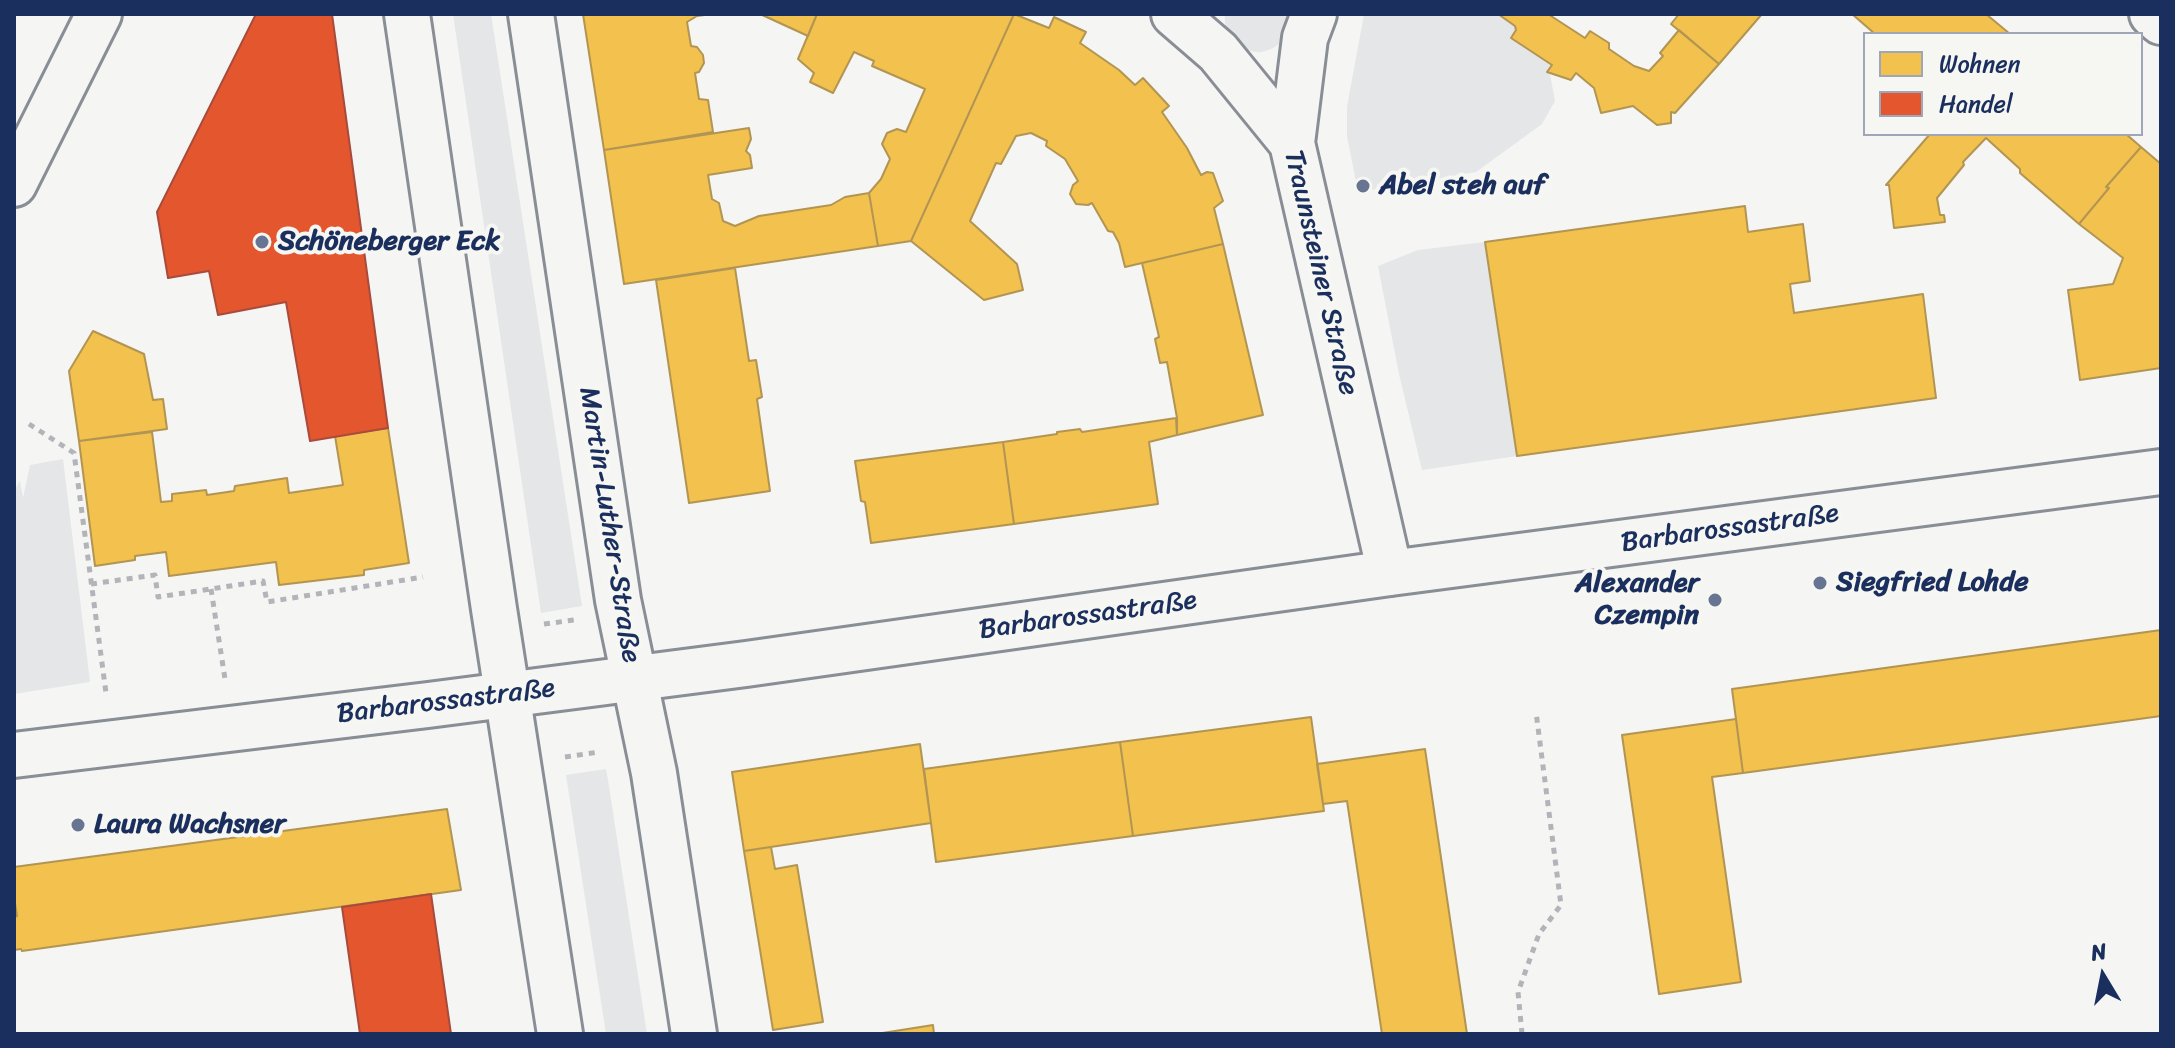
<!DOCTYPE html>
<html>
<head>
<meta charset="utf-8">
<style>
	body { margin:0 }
	#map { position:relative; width:2175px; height:1048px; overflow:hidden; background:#f5f5f3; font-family:Sriracha,sans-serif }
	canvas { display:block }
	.frame { position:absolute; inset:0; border:16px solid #1b2f5e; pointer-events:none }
	.legend { position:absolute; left:1863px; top:32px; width:280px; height:104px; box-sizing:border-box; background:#f6f6f2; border:2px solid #9ea6b7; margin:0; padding:10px 14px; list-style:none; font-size:24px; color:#1b2f5e }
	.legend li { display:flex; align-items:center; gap:16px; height:40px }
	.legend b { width:40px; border:2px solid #9ea6b7 }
	.north { position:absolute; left:2063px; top:936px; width:80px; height:80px; -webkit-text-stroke:6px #f6f6f2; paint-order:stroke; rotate:350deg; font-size:22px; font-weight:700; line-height:32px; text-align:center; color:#1b2f5e }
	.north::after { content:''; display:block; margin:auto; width:28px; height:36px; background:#1b2f5e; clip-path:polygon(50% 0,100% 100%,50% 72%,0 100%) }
</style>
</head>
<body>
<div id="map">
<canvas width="2175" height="1048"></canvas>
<div class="frame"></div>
<ul class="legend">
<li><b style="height:22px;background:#f2c14e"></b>Wohnen</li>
<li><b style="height:22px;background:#e4572e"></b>Handel</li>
</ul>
<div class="north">N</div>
</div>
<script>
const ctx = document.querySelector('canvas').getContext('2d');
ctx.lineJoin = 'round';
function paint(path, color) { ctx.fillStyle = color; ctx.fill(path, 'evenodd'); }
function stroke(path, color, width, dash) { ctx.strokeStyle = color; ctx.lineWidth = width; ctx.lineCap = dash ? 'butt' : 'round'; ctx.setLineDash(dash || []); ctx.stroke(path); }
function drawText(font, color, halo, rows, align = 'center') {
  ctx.font = font + ' Sriracha,sans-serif'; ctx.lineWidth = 8; ctx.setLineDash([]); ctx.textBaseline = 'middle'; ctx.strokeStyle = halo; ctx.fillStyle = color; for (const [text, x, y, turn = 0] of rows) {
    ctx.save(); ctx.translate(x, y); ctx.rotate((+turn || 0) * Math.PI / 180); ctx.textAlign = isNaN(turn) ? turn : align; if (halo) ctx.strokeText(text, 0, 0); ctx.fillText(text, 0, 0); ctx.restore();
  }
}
paint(new Path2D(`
	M453 14H491L582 606 541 613Z
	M1225 14H1293L1285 40C1264 56 1251 57 1233 38 1226 31 1224 24 1225 14Z
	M1364 14H1498L1515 26 1516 30 1511 38 1552 65 1547 72 1550 74 1555 101 1542 124 1476 172 1358 192 1347 136V107Z
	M1485 242 1517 456 1422 470 1399 374 1378 266 1418 250Z
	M63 459 90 682 14 694V491L20 481 23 498 30 465Z
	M606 769 608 780 647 1034H606L566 775Z`), '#e4e6e7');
const homes = new Path2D(`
	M583 14H713L697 16 687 22 691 46 697 47 703 55 704 63 699 72 695 73 699 99 708 100 713 132 604 150Z
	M760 14H817L808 36Z
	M817 14H1014L911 241 878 246 869 193 881 179 890 159 882 144 887 133 897 129 906 132 925 89 872 66 874 61 854 52 833 93 810 82 814 73 798 59Z
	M1014 14 1049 28 1054 17 1086 32 1080 43 1119 70 1135 85 1143 78 1169 106 1162 112 1187 148 1201 175 1207 172 1213 173 1223 201 1214 208 1223 244 1125 267 1119 243 1113 232 1108 231 1092 203 1088 205 1076 204 1070 194 1073 185 1078 181 1065 159 1046 146 1047 141 1031 133 1016 136 1001 164 996 163 970 221 1017 264 1023 290 984 300 911 241Z
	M1498 14H1548L1585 38 1590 31 1609 43V49L1634 66 1649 71 1663 56 1660 53 1679 30 1719 64 1675 113 1671 112V123L1657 125 1633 106 1601 113 1594 88 1576 73 1571 80 1547 72 1552 65 1511 38 1516 30 1515 26Z
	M1679 14H1762L1719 64 1671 24Z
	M1852 14H1986L2010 34H1875Z
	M749 128 751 139 746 151 750 155 752 168 708 175 712 199 719 203 723 221 735 226 759 216 831 205 845 197 869 193 878 246 624 284 604 150Z
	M1930 134H2126L2141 147 2106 187 2109 188 2079 224 2020 173V169L1986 138 1963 162 1964 165 1937 198 1940 215H1944L1945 222 1894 228 1889 185H1886Z
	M2141 147 2161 164V368L2080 380 2068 290 2113 284 2123 258 2079 224 2109 188 2106 187Z
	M1745 206 1748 232 1803 224 1810 281 1790 284 1794 313 1923 294 1936 398 1517 456 1485 242Z
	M1223 244 1263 415 1177 435V418L1167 362 1160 363 1155 339 1159 337 1142 263Z
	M735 268 749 361 756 360 762 397 757 399 770 491 689 503 656 280Z
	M93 331 144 354 153 400 163 399 167 429 79 441 69 371Z
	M1176 418 1177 435 1149 442 1158 504 1014 524 1003 442 1057 434V432L1080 429 1082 432Z
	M388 428 409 563 364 570V575L279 585 276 562 169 576 166 552 135 556V560L95 566 79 441 152 432 161 502 172 501V494L206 490 207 495 234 491 235 486 287 478 289 493 343 485 335 436Z
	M1003 442 1014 524 871 543 865 502 861 501 855 461Z
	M2161 630V716L1743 773 1732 689Z
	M1311 717 1324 811 1133 836 1120 742Z
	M1736 719 1743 773 1712 777 1741 982 1659 994 1622 735Z
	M1120 742 1133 836 936 862 924 769Z
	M920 744 931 823 744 851 732 772Z
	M1425 749 1467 1034H1382L1347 801 1323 804 1317 764Z
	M447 809 461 890 22 951 21 949 14 950V917L17 916 14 897V867Z
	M771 847 775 869 797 865 823 1022 773 1030 744 851Z
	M933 1025 934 1034H876Z`);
paint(homes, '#f2c14e');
stroke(homes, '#b29553', 2);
const shops = new Path2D(`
	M256 14H332L388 428 310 441 286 302 218 315 209 271 168 278 157 212Z
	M431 894 451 1034H360L342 907Z`);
paint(shops, '#e4572e');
stroke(shops, '#a84b3c', 2);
const minor = new Path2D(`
	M1174 14 1218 52 1292 143 1390 573
	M2152 14 2161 22
	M1292 143 1305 38 1314 14
	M14 184 99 14
	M14 755 428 705 746 664 1390 573 2161 472`);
const primary = new Path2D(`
	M407 14 494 609 560 1034
	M531 14 618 600 654 773 694 1034`);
stroke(minor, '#898d95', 50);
stroke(primary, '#898d95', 50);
stroke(new Path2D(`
	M29 424 74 453 106 693
	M91 584 155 575 158 597 263 581 267 602 423 577
	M211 589 225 679
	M544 624 574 620
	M565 757 599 752
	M1522 1034 1518 992 1539 934 1561 905 1536 712`), '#b2b4b9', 5, [6, 6]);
stroke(minor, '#f5f5f3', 44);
stroke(primary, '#f5f5f3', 44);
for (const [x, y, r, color] of [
	[1363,186,8,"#677492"],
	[262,242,8,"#677492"],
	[1820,583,8,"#677492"],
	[1715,600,8,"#677492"],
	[78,825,8,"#677492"]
]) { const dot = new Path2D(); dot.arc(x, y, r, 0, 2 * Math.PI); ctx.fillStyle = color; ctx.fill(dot); stroke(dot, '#f6f6f2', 3); }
drawText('bold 28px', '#1b2f5e', '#f6f6f2', [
	["Abel steh auf",1379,186],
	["Schöneberger Eck",278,242],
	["Siegfried Lohde",1836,583],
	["Alexander",1699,584,"right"],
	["Czempin",1699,616,"right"],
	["Laura Wachsner",94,825]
], 'left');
drawText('28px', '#1b2f5e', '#f6f6f2', [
	["Traunsteiner Straße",1320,273,77],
	["Martin-Luther-Straße",609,525,81],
	["Barbarossastraße",1730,529,-8],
	["Barbarossastraße",1088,616,-8],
	["Barbarossastraße",446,702,-7]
]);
</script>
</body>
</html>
